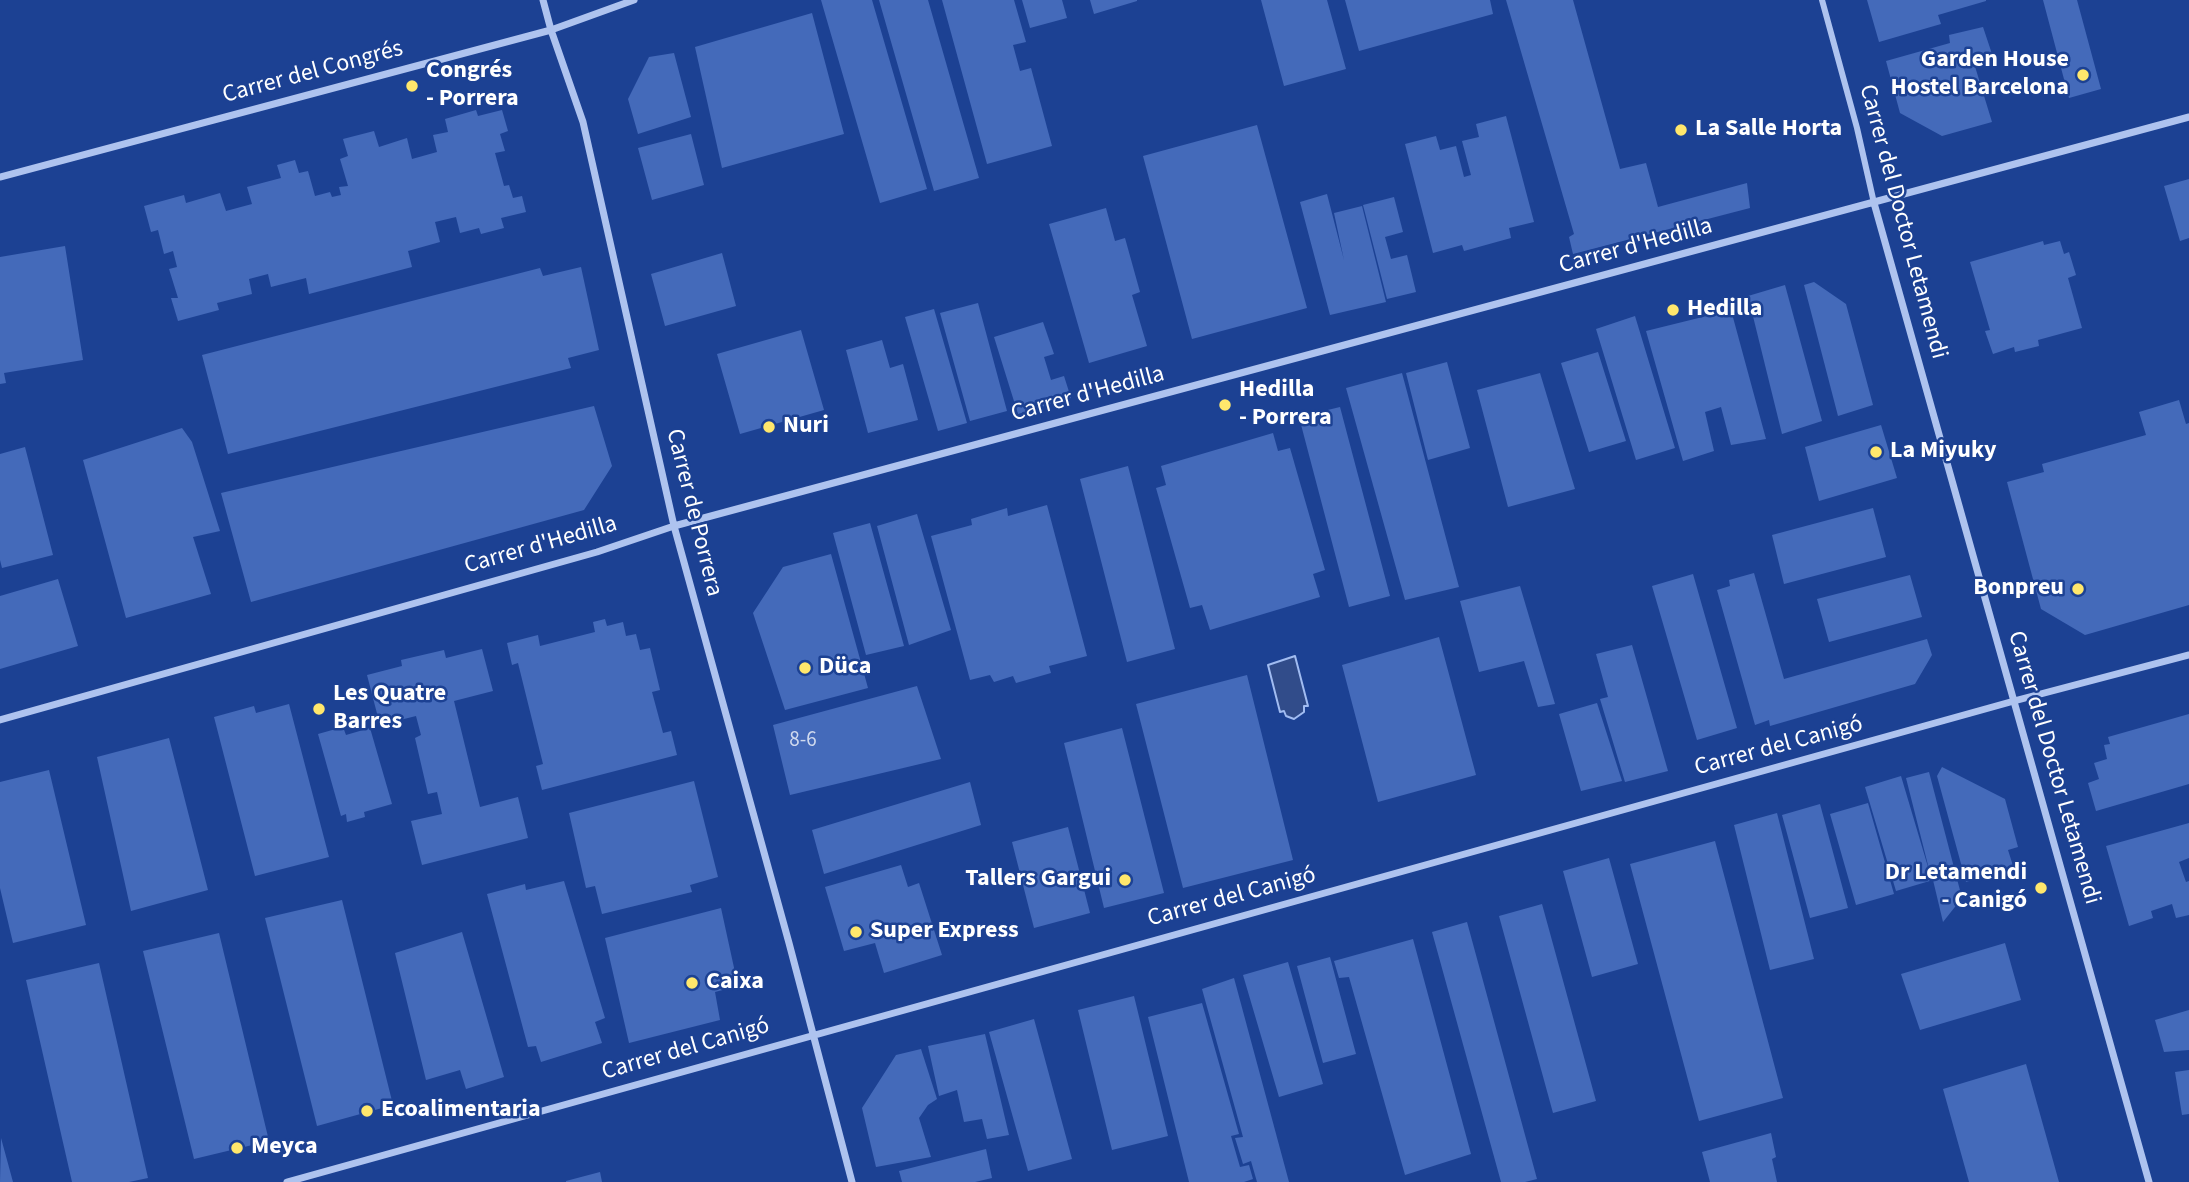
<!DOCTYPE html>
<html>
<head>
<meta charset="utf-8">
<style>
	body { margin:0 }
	canvas { display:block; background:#1c4193 }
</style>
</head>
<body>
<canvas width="2189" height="1182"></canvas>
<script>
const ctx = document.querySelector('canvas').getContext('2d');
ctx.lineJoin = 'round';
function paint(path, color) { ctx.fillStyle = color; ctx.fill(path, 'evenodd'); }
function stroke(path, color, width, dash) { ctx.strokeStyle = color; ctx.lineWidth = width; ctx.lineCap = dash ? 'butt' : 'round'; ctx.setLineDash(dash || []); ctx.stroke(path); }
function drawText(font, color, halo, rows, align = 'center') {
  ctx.font = font + ' "Source Sans 3",sans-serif'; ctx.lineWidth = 5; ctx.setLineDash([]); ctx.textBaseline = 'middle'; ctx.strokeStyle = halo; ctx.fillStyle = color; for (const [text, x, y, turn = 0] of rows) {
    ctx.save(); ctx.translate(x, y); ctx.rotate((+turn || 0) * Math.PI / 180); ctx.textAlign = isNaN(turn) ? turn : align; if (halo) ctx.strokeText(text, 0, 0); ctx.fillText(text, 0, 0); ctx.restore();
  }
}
const water = new Path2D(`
	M1295 656 1308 706H1304V712L1294 719 1286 716 1284 711 1280 712 1268 665Z`);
paint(water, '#314c8a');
stroke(water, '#a1bcf1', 2);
paint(new Path2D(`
	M821 0H872L927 189 880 203Z
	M879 0H928L979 178 934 191Z
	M942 0H1014L1026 42 1013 45 1020 71 1031 68 1052 146 987 164Z
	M1022 0H1062L1067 18 1030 28Z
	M1090 0H1137V1L1094 14Z
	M1261 0H1327L1346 69 1284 86Z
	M1345 0H1490L1493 14 1359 51Z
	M1506 0H1573L1620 169 1646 163 1658 207 1747 183 1750 208 1573 254 1569 237 1574 234Z
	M1867 0H1986V1L1938 15 1941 24 1879 42Z
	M2043 0H2077L2101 89 2069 98Z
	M812 13 844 134 722 168 695 47Z
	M1983 27 1992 54 1973 60 1992 122 1942 136 1900 113 1886 61 1950 43 1949 35Z
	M674 53 691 117 638 134 628 99 649 57Z
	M476 110 478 116 502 110 508 131 500 134 505 151 495 153 504 186 509 185 513 198 522 196 526 212 501 218 504 228 481 234 479 228 460 233 456 217 435 222 440 242 408 251 412 267 309 294 306 278 271 287 268 274 249 279 252 294 217 303 219 310 178 321 171 298H178L169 269 177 267 173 251 164 254 158 230 151 232 144 206 184 195 186 203 220 193 226 211 252 204 247 187 281 178 277 165 295 160 299 173 308 171 315 196 330 192 332 197 341 195 339 187 348 186 340 159 348 156 343 139 374 131 379 147 407 138 412 159 437 152 433 135 448 132 445 119Z
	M1506 116 1534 222 1509 228 1511 238 1464 251 1462 245 1433 253 1405 144 1436 136 1440 150 1456 146 1464 177 1471 175 1462 141 1479 137 1476 124Z
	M1257 125 1307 308 1192 339 1143 156Z
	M691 134 704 185 652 200 638 148Z
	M2189 179V238L2180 241 2164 186Z
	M1327 194 1344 260 1334 213 1362 206 1386 302 1330 315 1300 202Z
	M1394 197 1403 232 1385 237 1391 259 1407 255 1416 292 1387 299 1363 205Z
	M1106 208 1115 241 1125 238 1140 292 1132 295 1147 346 1089 363 1049 224Z
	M2043 241 2044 245 2060 241 2064 254 2069 252 2076 275 2068 278 2082 328 2038 340 2039 346 2015 352 2014 347 1993 354 1985 331 1990 330 1970 262Z
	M65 246 83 360 4 373 6 383 0 384V257Z
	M722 253 736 306 665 326 651 274Z
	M581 267 599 350 568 358 571 368 228 454 202 355 540 268 543 276Z
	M1814 282 1846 304 1873 405 1838 416 1804 285Z
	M1785 285 1822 421 1782 434 1748 296Z
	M978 303 1007 411 970 421 940 313Z
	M934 309 967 423 938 431 905 317Z
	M1731 310 1766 439 1731 445 1721 407 1705 412 1714 451 1683 461 1646 331Z
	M1635 316 1675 448 1636 460 1596 329Z
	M1043 322 1054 354 1044 357 1051 380 1064 376 1071 398 1018 414 994 337Z
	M801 330 824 410 740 434 717 354Z
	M882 340 890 368 903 364 918 420 868 433 846 350Z
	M1598 352 1626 441 1589 452 1561 363Z
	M1447 362 1470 448 1428 460 1406 373Z
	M1402 373 1459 587 1405 600 1346 388Z
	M1540 373 1575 489 1508 507 1477 390Z
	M2179 400 2186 424 2189 423V605L2085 635 2041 609 2007 482 2044 472 2042 464 2146 435 2139 412Z
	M594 406 612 466 584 510 251 602 221 493Z
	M1340 407 1390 596 1349 607 1299 417Z
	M1881 425 1897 478 1819 501 1805 447Z
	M182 428 192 442 220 531 193 537 211 594 126 618 83 460Z
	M1273 433 1278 451 1290 448 1325 570 1313 574 1320 597 1210 630 1202 605 1190 608 1156 488 1166 485 1161 466Z
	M25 447 53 555 2 568 0 560V454Z
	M1128 466 1175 649 1127 662 1080 479Z
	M1047 505 1087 656 1049 666 1051 673 1016 683 1013 676 994 682 990 675 970 680 931 536 972 525 971 519 1007 508 1008 516Z
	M1873 508 1886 557 1784 584 1772 535Z
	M917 514 951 630 909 645 877 526Z
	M870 523 904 646 866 655 833 533Z
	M831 554 868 688 785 710 753 613 783 567Z
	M1754 573 1784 679 1927 639 1932 655 1915 684 1770 726 1769 720 1755 725 1717 590 1730 586 1729 580Z
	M1693 574 1737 728 1697 740 1652 586Z
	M1910 575 1922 617 1829 642 1817 599Z
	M58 579 78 646 0 669V596Z
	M1520 586 1555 704 1538 707 1524 661 1479 672 1460 601Z
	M605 619 607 626 623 622 626 636 636 634 640 650 650 648 660 690 652 692 663 733 671 731 677 755 542 790 536 766 543 764 518 663 512 665 507 643 538 635 540 646 595 632 593 622Z
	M1439 637 1476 775 1378 802 1342 665Z
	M1632 645 1668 771 1625 782 1600 699 1608 697 1596 654Z
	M482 649 493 691 454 701 480 807 518 797 528 838 422 865 411 821 442 814 437 792 428 794 415 738 421 735 416 716 380 725 367 675 402 666 401 660 444 650 446 658Z
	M1247 675 1293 860 1183 888 1136 704Z
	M917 686 941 759 790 795 773 725Z
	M1597 703 1622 781 1581 791 1559 714Z
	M289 704 329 857 255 876 214 717 254 706 256 713Z
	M2189 714V784L2096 811 2088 783 2099 779 2094 763 2107 759 2104 745 2110 744 2108 737Z
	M343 727 346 735 370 728 392 804 364 812 365 817 347 822 346 814 341 816 318 734Z
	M1122 728 1164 893 1104 908 1064 743Z
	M169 738 208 890 131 911 97 757Z
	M1942 767 2005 799 2018 847 2008 850 2014 869 1966 882 1937 776Z
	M49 770 86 925 13 943 0 888V782Z
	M1929 772 1962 898 1943 922 1933 880 1896 891 1865 787 1901 776 1931 877 1906 778Z
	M694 781 718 877 690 885 692 892 602 914 595 886 586 888 569 813Z
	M970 782 981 825 824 874 812 830Z
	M1868 803 1894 894 1856 905 1830 814Z
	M1820 804 1848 908 1810 918 1782 815Z
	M1777 813 1814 959 1770 970 1734 825Z
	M2189 823V858L2179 862 2186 882 2189 881V915L2176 918 2172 904 2151 911 2153 918 2129 926 2106 846Z
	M1068 827 1090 913 1034 928 1012 842Z
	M1715 841 1783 1098 1699 1121 1630 864Z
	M1609 858 1638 964 1592 977 1563 871Z
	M901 865 908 887 919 883 942 955 884 973 875 943 844 951 825 887Z
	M564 881 605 1018 595 1022 602 1043 541 1062 536 1046 528 1047 487 894 525 884 526 890Z
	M342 900 393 1105 317 1126 265 918Z
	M1542 904 1596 1101 1553 1113 1499 916Z
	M721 908 738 986 715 992 720 1020 629 1043 605 938Z
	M1467 922 1537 1179 1525 1182H1501L1432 932Z
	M462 932 504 1077 466 1089 460 1070 426 1080 395 953Z
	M219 933 269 1141 194 1159 143 951Z
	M1413 939 1471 1154 1405 1175 1349 977 1339 978 1334 961Z
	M2005 943 2021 1000 1920 1030 1901 974Z
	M1330 957 1356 1054 1323 1063 1297 966Z
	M1288 962 1323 1084 1279 1097 1243 975Z
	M99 963 148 1178 129 1182H72L26 980Z
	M1234 978 1289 1182H1257L1251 1161 1243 1164 1235 1138 1243 1137 1202 989Z
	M1134 996 1168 1136 1112 1150 1078 1010Z
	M1202 1003 1239 1134 1231 1136 1240 1167 1249 1165 1253 1179 1244 1182H1189L1148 1017Z
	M2189 1010V1050L2164 1052 2155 1020Z
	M1034 1019 1072 1159 1028 1171 989 1032Z
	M985 1034 1009 1135 987 1139 982 1119 964 1122 957 1090 939 1096 928 1046Z
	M921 1049 937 1099 928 1105 919 1118 931 1157 876 1167 862 1108 896 1055Z
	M2026 1064 2059 1182H1969L1943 1089Z
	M2189 1070V1114L2182 1115 2175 1072Z
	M1771 1133 1776 1157 1772 1159 1777 1182H1710L1702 1152Z
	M1 1138 13 1182H0Z
	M986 1149 992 1178 975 1182H902L899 1171Z
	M600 1172 602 1182H566V1181Z`), '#446aba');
stroke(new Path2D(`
	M1822 0 1857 128 1874 203`), '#aec3ef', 6);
stroke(new Path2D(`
	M543 0 551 30 583 122 674 526 789 943 852 1182
	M0 177 551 30 634 0
	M1874 203 2149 1182
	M0 720 597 552 674 526 2189 117
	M287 1182 2014 701 2189 655`), '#aec3ef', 7);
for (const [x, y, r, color] of [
	[2083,75,7,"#ffe76c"],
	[412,86,7,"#ffe76c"],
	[1681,130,7,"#ffe76c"],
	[1673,310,7,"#ffe76c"],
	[1225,405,7,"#ffe76c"],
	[769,427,7,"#ffe76c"],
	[1876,452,7,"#ffe76c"],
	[2078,589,7,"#ffe76c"],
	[805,668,7,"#ffe76c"],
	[319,709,7,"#ffe76c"],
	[1125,880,7,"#ffe76c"],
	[2041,888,7,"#ffe76c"],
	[856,932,7,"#ffe76c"],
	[692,983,7,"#ffe76c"],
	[367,1111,7,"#ffe76c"],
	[237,1148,7,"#ffe76c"]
]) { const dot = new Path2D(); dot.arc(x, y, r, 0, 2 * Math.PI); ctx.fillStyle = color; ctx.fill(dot); stroke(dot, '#1c4193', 2.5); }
drawText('21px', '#d0daee', null, [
	["8-6",803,741]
]);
drawText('bold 24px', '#fff', '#1c4193', [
	["Garden House",2069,61,"right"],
	["Hostel Barcelona",2069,89,"right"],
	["Congrés",426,72],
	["- Porrera",426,100],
	["La Salle Horta",1695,130],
	["Hedilla",1687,310],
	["Hedilla",1239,391],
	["- Porrera",1239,419],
	["Nuri",783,427],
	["La Miyuky",1890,452],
	["Bonpreu",2064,589,"right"],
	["Düca",819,668],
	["Les Quatre",333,695],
	["Barres",333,723],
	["Dr Letamendi",2027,874,"right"],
	["- Canigó",2027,902,"right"],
	["Tallers Gargui",1111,880,"right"],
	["Super Express",870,932],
	["Caixa",706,983],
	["Ecoalimentaria",381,1111],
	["Meyca",251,1148]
], 'left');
drawText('24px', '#fff', '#1c4193', [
	["Carrer del Congrés",313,73,-15],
	["Carrer del Doctor Letamendi",1902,222,75],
	["Carrer d'Hedilla",1636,247,-15],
	["Carrer d'Hedilla",1088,395,-15],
	["Carrer de Porrera",693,513,76],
	["Carrer d'Hedilla",541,546,-16],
	["Carrer del Canigó",1779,747,-15],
	["Carrer del Doctor Letamendi",2053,768,74],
	["Carrer del Canigó",1232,898,-15],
	["Carrer del Canigó",686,1050,-16]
]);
</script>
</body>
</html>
